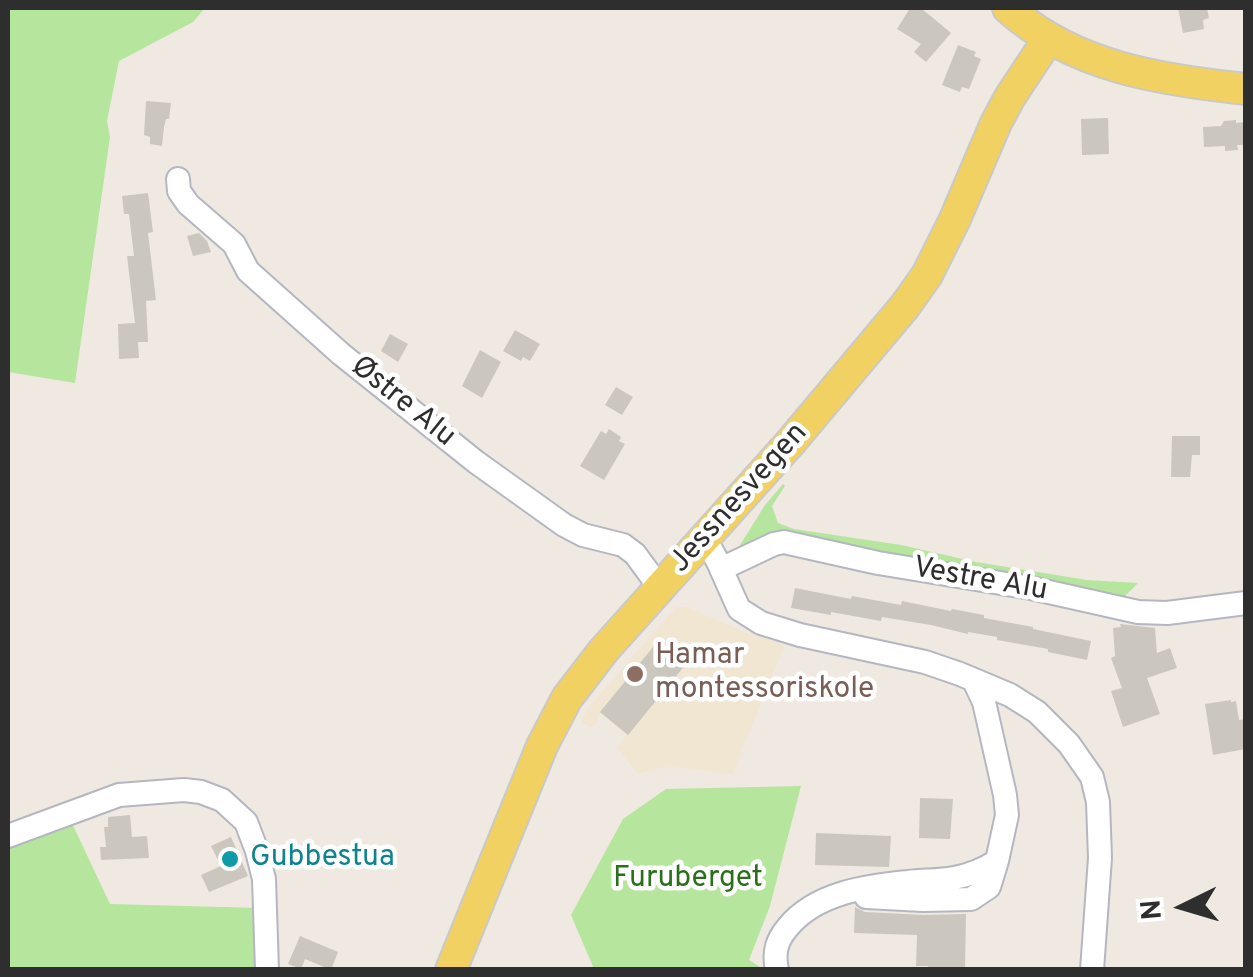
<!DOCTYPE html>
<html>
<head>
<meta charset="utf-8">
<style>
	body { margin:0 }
	#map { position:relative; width:1253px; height:977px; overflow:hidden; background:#efe9e1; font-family:Overpass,sans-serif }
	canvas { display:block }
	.frame { position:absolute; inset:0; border:10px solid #2e2e2e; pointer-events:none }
	.north { position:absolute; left:1133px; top:857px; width:100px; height:100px; -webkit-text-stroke:8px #fff; paint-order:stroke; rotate:265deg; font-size:28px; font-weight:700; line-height:40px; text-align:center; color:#2e2e2e }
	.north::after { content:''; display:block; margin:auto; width:35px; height:45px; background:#2e2e2e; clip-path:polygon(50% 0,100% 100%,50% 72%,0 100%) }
</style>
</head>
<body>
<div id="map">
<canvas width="1253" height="977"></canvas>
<div class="frame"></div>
<div class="north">N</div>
</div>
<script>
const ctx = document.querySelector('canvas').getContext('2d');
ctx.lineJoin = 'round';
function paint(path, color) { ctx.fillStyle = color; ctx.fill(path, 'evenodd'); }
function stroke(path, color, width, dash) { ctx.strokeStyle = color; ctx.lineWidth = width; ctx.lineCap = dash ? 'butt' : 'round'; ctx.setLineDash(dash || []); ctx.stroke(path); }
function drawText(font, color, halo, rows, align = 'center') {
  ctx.font = font + ' Overpass,sans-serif'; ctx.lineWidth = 9; ctx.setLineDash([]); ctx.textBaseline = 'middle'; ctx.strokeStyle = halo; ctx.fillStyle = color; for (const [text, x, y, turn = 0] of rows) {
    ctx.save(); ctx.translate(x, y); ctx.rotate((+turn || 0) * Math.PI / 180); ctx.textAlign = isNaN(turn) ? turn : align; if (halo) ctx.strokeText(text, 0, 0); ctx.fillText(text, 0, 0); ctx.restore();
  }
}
paint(new Path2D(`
	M676 607H687L742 631 785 645 732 774 667 766 638 774 617 747 627 735 600 713 596 724 590 727 581 721 589 707Z`), '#f0e6d1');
paint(new Path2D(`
	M8 8H205L193 22 119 61 107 121 110 137 75 383 8 372Z
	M783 484 785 486 772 506 778 523 794 529 901 545 976 562 1087 580 1138 583 1124 597 1099 598 814 543 737 550 765 505Z
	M801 786 770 906 749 960 763 969H594L571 915 623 819 666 789Z
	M70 819 110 904 260 908 264 969H8V840Z`), '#b6e59e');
paint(new Path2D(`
	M910 8H921L951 33 926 62 914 52 921 44 897 29Z
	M1178 8H1207L1209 18 1203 20 1204 29 1183 33Z
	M958 45 976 52 974 56 981 59 969 89 962 87 960 92 942 85Z
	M146 101 171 103 169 119H166L164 127 162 146 150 144V137L144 135Z
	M1108 118 1109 154 1082 155 1081 119Z
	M1236 120V123L1246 122V145H1237L1238 150 1225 151V146L1204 147 1203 127 1221 126 1224 121Z
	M148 193 153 232 148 233 156 300 146 301 148 342H138L139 358 119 359 118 324 135 323 127 256H134L129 214H124L122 196Z
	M199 233 207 241 211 252 193 256 187 236Z
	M515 330 540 344 530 361 523 357 521 361 503 351Z
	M390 334 408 344 398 362 381 351Z
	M480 350 501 362 482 398 462 386Z
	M616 387 633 397 622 415 605 405Z
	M609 429 621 437 619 441 625 444 604 480 580 466 601 431 606 434Z
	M1172 436H1200V455H1192L1190 477H1171Z
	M795 588 851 599 852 596 901 605 902 601 951 611 952 609 984 615V618L1033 627V629L1091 641 1087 660 1048 652V649L997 640V637L968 632V634L931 625 882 617 881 621 831 612V615L791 608Z
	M1120 624 1155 628 1157 653 1170 648 1177 668 1147 678 1160 714 1123 727 1111 691 1122 688 1111 658 1115 656 1113 628 1121 627Z
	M658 641 686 664 628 735 600 712Z
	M1231 700V702L1236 701 1239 720 1246 719V749L1213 755 1205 704Z
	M920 798 953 799 950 839 919 838Z
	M130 815 132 837 147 836 149 858 101 860 100 847H106L104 827H108V817Z
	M816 833 891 836 889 867 815 865Z
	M231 837 248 876 209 892 201 875 221 866 211 846Z
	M855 907 865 912 923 915 966 914 965 970H928V966H916L917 935 854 933Z
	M300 936 338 952 331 970 305 959 301 969 288 964Z`), '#cbc7bf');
const minor = new Path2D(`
	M178 179 179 191 188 204 234 244 248 271 341 354 476 462 564 525 583 535 623 545 635 554 660 588
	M702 542 712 551 718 562 739 609 761 623 800 635 925 662 960 674 1010 695 1037 712 1069 744 1092 777 1098 802 1100 858 1092 970
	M721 569 774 544 784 542 878 563 1031 588 1138 612 1167 613 1246 603
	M8 836 119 795 184 790 201 792 222 800 246 822 257 851 264 879 267 970
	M866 897 923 900 971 899 989 887 997 861
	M777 970C773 952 777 940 788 927 816 893 866 886 908 882 923 880 939 881 954 878 971 875 983 870 997 861L1007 815 1005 795 984 702 974 681`);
const major = new Path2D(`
	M1008 8C1073 67 1161 80 1246 89
	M451 970 542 746 567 698 604 650 790 443 905 306 927 275 955 219 996 123 1010 97 1049 38`);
stroke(minor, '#b4b7c1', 26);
stroke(major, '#c9c9c9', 34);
stroke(minor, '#fff', 22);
stroke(major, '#f2d163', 30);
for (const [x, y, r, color] of [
	[635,674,10,"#8d6e63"],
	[230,859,10,"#0f9aa8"]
]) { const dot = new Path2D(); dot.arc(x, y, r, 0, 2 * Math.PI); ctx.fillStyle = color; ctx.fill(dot); stroke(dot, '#fff', 4); }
drawText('30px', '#2e2e2e', '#fff', [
	["Østre Alu",402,403,39],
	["Jessnesvegen",740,499,-48],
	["Vestre Alu",980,581,10]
]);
drawText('30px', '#785e54', '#fff', [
	["Hamar",655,657],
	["montessoriskole",655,691]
], 'left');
drawText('30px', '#0d838f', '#fff', [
	["Gubbestua",250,859]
], 'left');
drawText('30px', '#2c6e1b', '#fff', [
	["Furuberget",688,880]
]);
</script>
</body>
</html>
